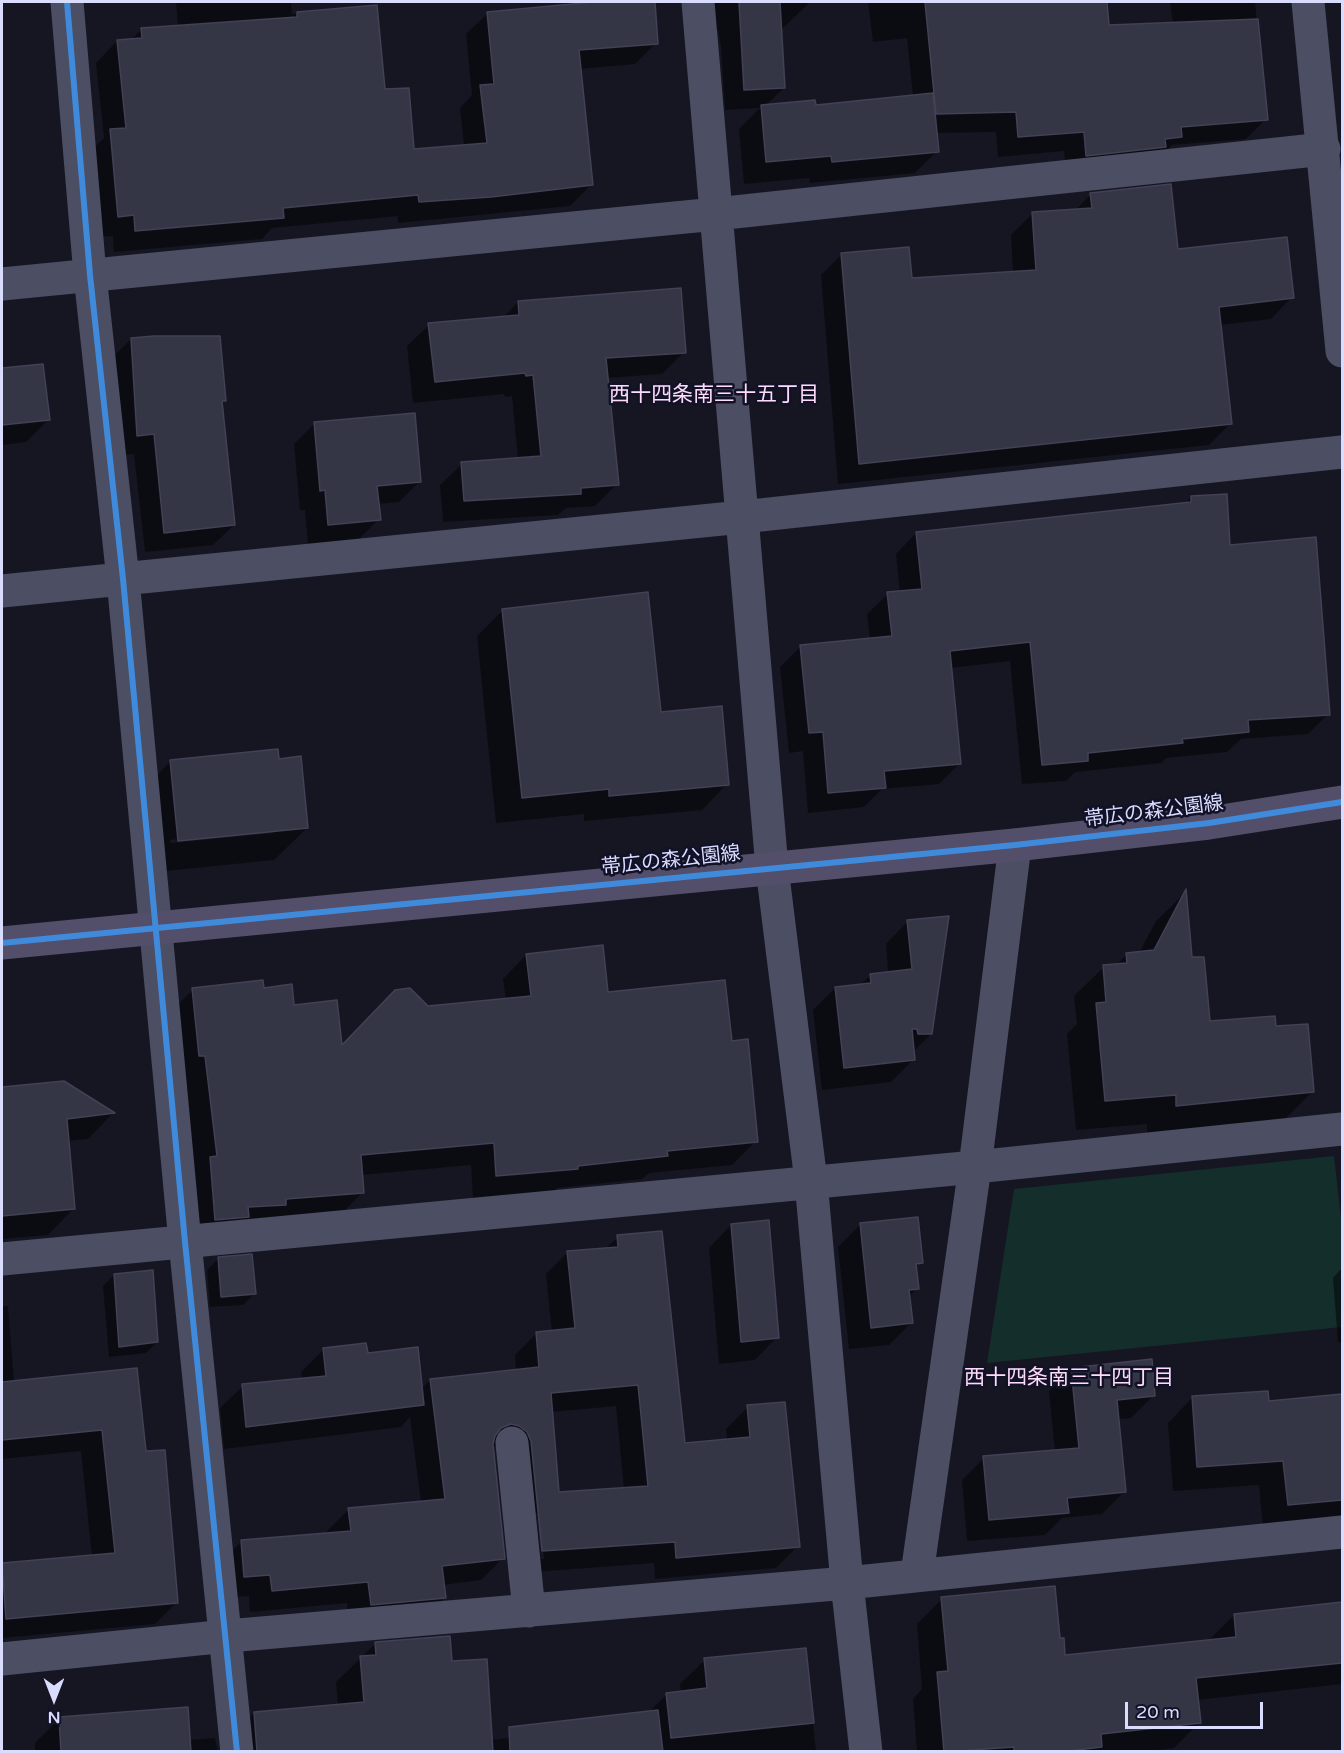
<!DOCTYPE html>
<html>
<head>
<meta charset="utf-8">
<style>
	body { margin:0 }
	#map { position:relative; width:1344px; height:1753px; overflow:hidden; background:#161623; font-family:"Varela Round",sans-serif }
	canvas { display:block }
	.frame { position:absolute; inset:0; border:3px solid #dadcfe; pointer-events:none }
	.north { position:absolute; left:24px; top:1669px; width:60px; height:60px; -webkit-text-stroke:4px #111128; paint-order:stroke; rotate:180deg; font-size:16px; font-weight:700; line-height:24px; text-align:center; color:#dadcfe }
	.north::after { content:''; display:block; margin:auto; width:21px; height:27px; background:#dadcfe; clip-path:polygon(50% 0,100% 100%,50% 72%,0 100%) }
	.scale { position:absolute; left:1125px; top:1702px; width:138px; height:27px; box-sizing:border-box; border:3px solid #dadcfe; border-top:0; padding-left:8px; font-size:18px; line-height:21px; white-space:nowrap; color:#dadcfe; -webkit-text-stroke:4px #111128; paint-order:stroke }
</style>
</head>
<body>
<div id="map">
<canvas width="1344" height="1753"></canvas>
<div class="frame"></div>
<div class="north">N</div>
<div class="scale">20 m</div>
</div>
<script>
const ctx = document.querySelector('canvas').getContext('2d');
ctx.lineJoin = 'round';
function paint(path, color) { ctx.fillStyle = color; ctx.fill(path, 'evenodd'); }
function stroke(path, color, width, dash) { ctx.strokeStyle = color; ctx.lineWidth = width; ctx.lineCap = dash ? 'butt' : 'round'; ctx.setLineDash(dash || []); ctx.stroke(path); }
function drawText(font, color, halo, rows, align = 'center') {
  ctx.font = font + ' "Varela Round","Noto Sans JP",sans-serif'; ctx.lineWidth = 5; ctx.setLineDash([]); ctx.textBaseline = 'middle'; ctx.strokeStyle = halo; ctx.fillStyle = color; for (const [text, x, y, turn = 0] of rows) {
    ctx.save(); ctx.translate(x, y); ctx.rotate((+turn || 0) * Math.PI / 180); ctx.textAlign = isNaN(turn) ? turn : align; if (halo) ctx.strokeText(text, 0, 0); ctx.fillText(text, 0, 0); ctx.restore();
  }
}
paint(new Path2D(`
	M1334 1156 1342 1227V1327L987 1363 1014 1189Z`), '#142e2b');
paint(new Path2D(`
	M176 2H291L292 14 375 6 383 91 413 150 464 146 460 108 472 95 466 34 488 13 563 6 567 2H653L656 43 635 64 579 69 591 185 570 206 398 223V216L272 228 262 239 114 252 113 236 97 237 89 152 104 138 96 63 117 41 131 40 141 30 178 26Z
	M709 2H810L780 31 784 88 765 106H814L913 96 907 38 873 42 868 2H1106L1108 27 1173 24 1170 2H1255L1266 119 1246 139 1172 145 1161 157 1067 175 1064 151 998 157 996 132 935 133 937 151 915 173 810 183 809 178 744 184 739 129 760 108 725 110 721 47 718 30H712Z
	M1091 194 1177 251 1292 297 1271 319 1220 325 1230 424 1209 445 838 484 821 275 842 254 910 280 1013 273 1011 235 1032 214 1075 211Z
	M518 302 684 352 662 374 606 378 617 484 595 506 566 508 558 515 443 522 440 485 462 464 518 459 512 396 505 397 504 394 413 403 407 346 429 325 503 318Z
	M131 339 224 401 221 404 234 525 213 545 145 552 134 454 117 456 111 359Z
	M42 365 48 420 26 442 2 445V370Z
	M315 423 419 482 399 502 377 504 379 519 358 540 308 545 305 510H300L294 444Z
	M1191 497 1228 547 1328 714 1308 734 1241 739 1227 752 1166 758 1161 763 1075 772 1066 781 1022 784 1010 661 951 668 960 763 939 784 882 789 864 807 808 813 803 751 789 753 780 667 800 647 870 640 867 614 888 594 900 593 896 554 916 533 1185 504Z
	M503 610 660 713 727 784 702 810 584 821V814L496 823 477 636Z
	M277 760 307 828 274 860 146 873 138 794 171 761ZM273 830V833L171 843 170 840Z
	M1185 893 1191 959 1209 1023 1274 1028 1312 1092 1283 1121 1147 1135V1124L1076 1130 1067 1034 1077 1024 1074 996 1104 967 1116 965 1127 954 1139 953 1156 921Z
	M908 921 931 1034 913 1052 914 1059 891 1082 822 1090 813 1010 835 988 860 985 871 975 888 973 886 944Z
	M526 955 606 994 731 1043 756 1141 732 1165 649 1173 642 1179 557 1188 553 1192 473 1199 471 1165 361 1175 362 1193 339 1216 192 1243 169 1013 193 990 262 989 293 1007 341 1047 427 1008 506 1000 503 979Z
	M64 1083 113 1113 88 1139 67 1141 73 1209 48 1235 2 1239V1089Z
	M861 1224 921 1262 915 1268 917 1288 909 1297 911 1323 889 1345 849 1349 838 1247Z
	M731 1225 777 1337 755 1360 719 1364 709 1248Z
	M618 1237 684 1445 727 1441 726 1429 748 1407 798 1546 776 1568 655 1579 654 1563 520 1573 497 1447 492 1446 503 1558 481 1580 443 1585 444 1598 422 1620 349 1626 347 1603 250 1612 249 1596 223 1598 220 1563 242 1541 327 1534V1531L349 1509 421 1503 410 1417 401 1427 224 1449 220 1408 243 1386 302 1380 301 1372 323 1350 366 1355 421 1389 430 1380 516 1371 515 1355 537 1333 552 1332 546 1274 568 1252 605 1249ZM616 1406 624 1489 558 1493 551 1412ZM536 1513H539L544 1559H541Z
	M218 1259 254 1294 243 1305 210 1307 207 1270Z
	M1342 1268V1342H1338L1333 1278Z
	M114 1275 157 1342 146 1353 109 1357 103 1286Z
	M2 1306H8L14 1382 145 1453 177 1602 155 1624 2 1638V1565L92 1556 81 1451 2 1459Z
	M1072 1369 1154 1395 1131 1418 1117 1419 1124 1492 1102 1514 1062 1518 1045 1535 967 1541 962 1480 984 1458 1055 1452 1049 1391Z
	M1342 1394V1517L1263 1529 1259 1485 1173 1491 1168 1423 1192 1398 1268 1402Z
	M942 1599 1059 1640 1064 1657 1208 1641 1234 1615 1342 1604V1684L1197 1700 1199 1723 1174 1748 1141 1752H917L913 1699 922 1689 917 1624Z
	M375 1644 451 1663 490 1740 561 1733 649 1712 667 1694 681 1693 680 1684 705 1660 805 1649 816 1752H230V1738L254 1713 338 1705 336 1682Z
	M59 1719 189 1740 215 1738 218 1752H35V1743Z`), '#0007');
const building = new Path2D(`
	M593 2H655L658 44 579 50 593 185 491 197 419 202 418 195 283 208 284 218 135 231 134 215 118 217 110 129 126 128 117 40 142 38 141 28 297 17V12L377 5 385 89 409 88 414 149 487 143 480 85 494 84 487 12Z
	M739 2H780L785 88 744 90Z
	M925 2H1107L1109 25 1258 19 1268 120 1181 127 1182 137 1165 139 1166 147 1086 156 1084 132 1018 137 1016 112 936 114Z
	M933 93 939 152 832 162 831 156 766 162 761 105 815 100 816 105Z
	M1171 184 1178 249 1287 237 1294 298 1219 307 1232 424 859 464 841 253 909 247 912 278 1036 270 1032 212 1092 208 1090 193Z
	M681 288 686 353 606 358 619 485 581 488V494L464 501 461 462 541 456 533 375 526 376 525 373 435 382 428 323 519 315 518 301Z
	M154 336H220L226 401H222L235 525 164 533 154 434 137 436 131 338Z
	M43 364 50 420 2 425V368Z
	M415 413 421 482 377 486 381 520 328 525 325 490 320 491 314 422Z
	M1227 494 1230 545 1316 537 1330 715 1248 720 1249 732 1182 739 1183 743 1088 753V761L1042 765 1030 642 950 651 961 764 884 771 886 788 828 793 823 732 809 733 800 645 892 636 887 592 922 589 916 532 1191 502V496Z
	M648 592 661 712 722 706 729 785 609 796V789L522 798 502 609Z
	M278 749 279 759 301 756 308 828 178 841 170 760Z
	M1186 889 1192 957H1204L1210 1021 1275 1016 1276 1026 1308 1024 1314 1092 1176 1106V1095L1105 1101 1096 1003 1106 1002 1103 965 1127 963 1126 953 1154 950Z
	M949 916 932 1034H918L917 1029H912L915 1060 844 1068 835 987 871 983 870 974 912 969 907 920Z
	M603 945 608 992 725 980 732 1041 748 1039 758 1142 667 1151 668 1156 578 1166V1169L496 1176 494 1143 361 1155 364 1193 286 1199V1205L248 1207 249 1217 215 1220 210 1157 217 1156 205 1056H199L192 988 263 980 264 988 292 984 294 1005 337 1000 342 1045 395 990 410 988 428 1006 531 996 526 954Z
	M64 1081 115 1113 67 1119 75 1209 2 1216V1087Z
	M918 1217 923 1263 916 1264 919 1289 909 1290 913 1323 871 1328 860 1223Z
	M769 1220 779 1338 741 1342 731 1224Z
	M662 1231 685 1443 750 1437 747 1405 785 1402 800 1547 676 1558 675 1542 542 1551 531 1441 527 1432 519 1426 511 1424 501 1428 495 1436 493 1444 505 1559 442 1566 446 1598 371 1605 368 1582 272 1591 270 1575 244 1577 241 1540 351 1531 348 1508 445 1499 430 1379 539 1367 536 1332 575 1328 567 1251 618 1247 617 1235ZM638 1385 648 1486 559 1492 551 1393Z
	M252 1254 256 1294 221 1297 218 1257Z
	M153 1270 158 1342 119 1347 114 1274Z
	M366 1343 368 1353 418 1347 424 1405 246 1427 242 1384 326 1376 323 1348Z
	M1152 1359 1155 1396 1117 1400 1126 1492 1067 1498 1069 1513 989 1520 983 1456 1079 1448 1071 1368Z
	M137 1368 146 1451 165 1450 178 1603 6 1619 2 1563 115 1553 102 1430 2 1440V1382Z
	M1268 1391 1269 1401 1342 1394V1500L1288 1505 1283 1461 1197 1467 1192 1396Z
	M1055 1586 1060 1638H1064L1065 1655 1236 1637 1234 1614 1342 1602V1663L1196 1678 1201 1723 1101 1734 1102 1747 1061 1752H1014V1747L944 1752 937 1672 948 1671 941 1597Z
	M450 1636 452 1661 487 1659 493 1752H257L254 1712 364 1702 360 1656 376 1655 375 1642Z
	M806 1648 814 1723 671 1738 666 1693 707 1688 704 1658Z
	M188 1707 191 1752H61L59 1717Z
	M658 1710 663 1752H510L509 1727Z`);
paint(building, '#343545');
stroke(building, '#424156', 1.5);
stroke(new Path2D(`
	M67 2 90 275 123 579 185 1242 237 1752
	M698 2 772 868 811 1181 847 1583 866 1752
	M1308 2 1342 351
	M2 284 716 214 1324 149
	M2 591 742 517 1342 452
	M2 1259 975 1167 1342 1129
	M512 1443 529 1611
	M917 1574 975 1167 1015 845
	M2 1659 227 1636 847 1583 1342 1532`), '#4c4e63', 33);
stroke(new Path2D(`
	M2 943 1015 845 1209 823 1342 802`), '#534e69', 33);
stroke(new Path2D(`
	M67 2 90 275 123 579 185 1242 237 1752
	M2 943 1015 845 1209 823 1342 802`), '#408adc', 6);
drawText('20px', '#dadcfe', '#111128', [
	["帯広の森公園線",1154,812,-7],
	["帯広の森公園線",671,861,-6]
]);
drawText('21px', '#fedcf7', '#111128', [
	["西十四条南三十五丁目",714,395],
	["西十四条南三十四丁目",1069,1378]
]);
</script>
</body>
</html>
